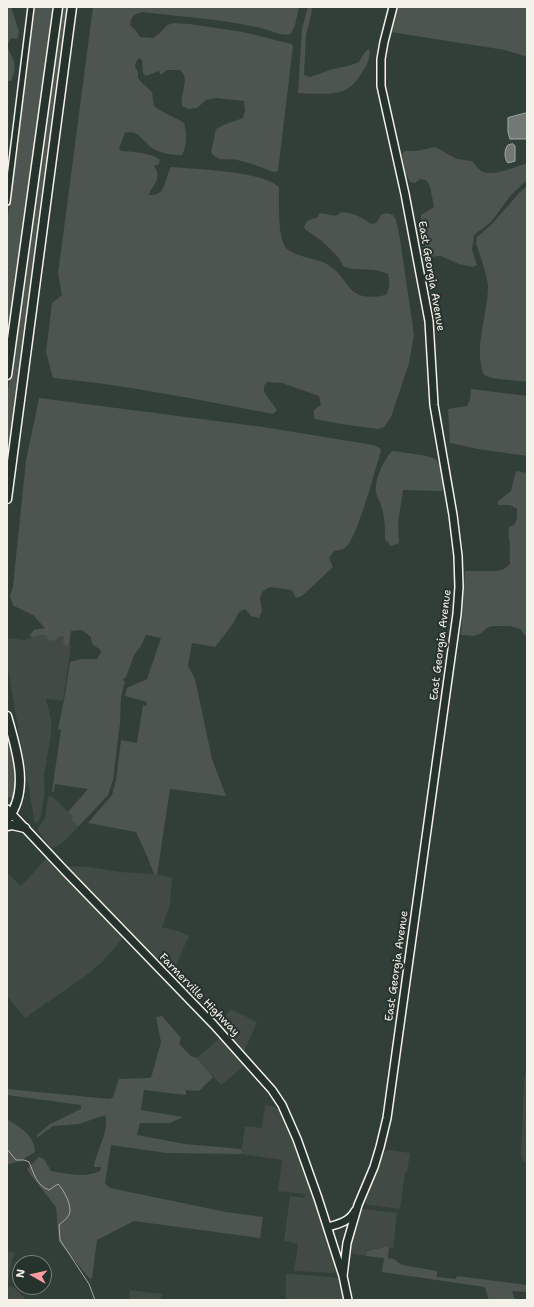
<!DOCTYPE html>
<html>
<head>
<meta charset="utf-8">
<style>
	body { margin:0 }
	#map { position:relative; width:534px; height:1307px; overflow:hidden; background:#323e38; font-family:"Shantell Sans",sans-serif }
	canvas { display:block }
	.frame { position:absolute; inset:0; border:8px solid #f4f1e8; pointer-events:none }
	.north { position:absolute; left:12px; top:1255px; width:40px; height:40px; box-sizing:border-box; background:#26332d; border:1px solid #787f78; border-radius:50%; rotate:278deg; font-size:11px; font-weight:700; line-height:16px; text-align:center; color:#f4f1e8 }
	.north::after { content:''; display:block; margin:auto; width:14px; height:18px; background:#ff9aa2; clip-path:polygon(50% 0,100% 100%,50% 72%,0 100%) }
</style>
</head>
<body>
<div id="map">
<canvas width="534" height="1307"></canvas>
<div class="frame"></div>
<div class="north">N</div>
</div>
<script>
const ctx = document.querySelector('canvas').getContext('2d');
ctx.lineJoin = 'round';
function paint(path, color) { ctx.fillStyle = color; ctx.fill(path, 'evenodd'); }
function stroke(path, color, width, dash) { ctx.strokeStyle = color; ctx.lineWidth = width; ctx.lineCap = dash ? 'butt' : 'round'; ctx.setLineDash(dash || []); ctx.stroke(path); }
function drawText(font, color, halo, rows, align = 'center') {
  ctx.font = font + ' "Shantell Sans",sans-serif'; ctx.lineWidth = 4; ctx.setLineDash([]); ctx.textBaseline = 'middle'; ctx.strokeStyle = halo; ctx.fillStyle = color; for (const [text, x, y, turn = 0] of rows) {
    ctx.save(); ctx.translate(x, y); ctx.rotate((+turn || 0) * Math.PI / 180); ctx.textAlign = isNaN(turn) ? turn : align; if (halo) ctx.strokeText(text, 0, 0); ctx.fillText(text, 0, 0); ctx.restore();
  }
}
paint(new Path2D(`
	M40 635 46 636 55 641 59 636 64 637 65 645 71 646 63 701 46 699 51 719V735L44 775V782L45 790 41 816 39 821 35 824 7 664V638L24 640Z
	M48 796 53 797 73 817 72 819 78 827 62 843 54 848 50 846 38 831V828L45 818Z
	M46 859 121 935 122 939 104 960 91 972 25 1018 7 996V873L21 886Z
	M70 866 88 867 121 872 154 874 172 877 170 905 162 927 178 931 189 936 174 969 170 971 167 969 68 867Z
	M231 1009 257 1022 244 1052 221 1025V1021Z
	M220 1038 245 1065 221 1085 197 1058Z
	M527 1061V1163L523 1161 521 1156 524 1081Z
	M265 1105 275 1107 279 1110 291 1132 302 1163 336 1266 337 1269 334 1273 294 1271 298 1244 284 1241 290 1196 304 1198 305 1194 278 1191 282 1160 241 1154 245 1126 262 1128Z
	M388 1150 410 1153 407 1173H405L400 1209 369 1205 366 1204 364 1201 384 1153Z
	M363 1209 397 1213 393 1248 384 1247 367 1250 366 1256 348 1253 349 1245 360 1211Z
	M7 1251 15 1253 12 1260 8 1286 13 1287 27 1300H7Z
	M286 1274 305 1275 339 1278 340 1279 345 1300H286Z
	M130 1290 162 1294 161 1300H129Z`), '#404b44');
paint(new Path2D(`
	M7 7H11L19 32 17 39 11 38 7 46Z
	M35 7H53L7 345V225Z
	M60 7H70L7 471V398Z
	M93 7H299L295 25 291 34C282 37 270 30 261 28 225 20 188 17 151 13L142 12 134 15 131 20 130 25 135 30 140 37 153 38 160 33 167 25 174 23 189 24 243 32 291 44 293 46 278 171 274 172C262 168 249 162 237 160 228 158 220 162 213 155L211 152 216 129 226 124 243 118 245 111 244 101 216 98 206 100 197 108 189 109 182 106C180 97 187 83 184 75 183 73 181 72 180 70H167L161 75 159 71 146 76 143 73 142 60 139 58 136 62 135 67 138 72V78L141 82 152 92 154 106C163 113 174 117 184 123 187 133 187 146 182 155 173 155 162 154 154 149 144 144 138 128 125 133L119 148 121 151C134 152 149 152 160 160L158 165H155L154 166C163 180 152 184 149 195 168 196 164 178 171 167 194 169 263 171 279 187 279 203 278 232 284 245 289 256 315 258 325 263 353 278 343 304 386 295 390 288 390 282 388 274 372 266 358 273 343 266L339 258 322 241 306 230 304 227C307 220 310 219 317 218L319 214C325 212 331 217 338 215L339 213C351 211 361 217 371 224L376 223 381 215 387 213 393 215 396 220 400 239 414 335 409 363 391 417 384 427 378 429 341 424 315 419 314 416V410L321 405 319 396 282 383 267 382 264 386V392L277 410 273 414C200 400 127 385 53 378L46 352 52 303 62 295 58 274Z
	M308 7H312L311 15 306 35 304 75 310 77 333 69 348 66 359 62 365 52 369 49C371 56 368 63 364 69 360 77 353 86 345 90 338 95 308 94 298 93L302 29Z
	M398 7H527V57L505 50 391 32Z
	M7 47C14 60 18 67 11 81H7Z
	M435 147 457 159 472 161C475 165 479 170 483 172 494 176 516 167 527 163V180L512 194 491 222 474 235 472 250 477 265 473 267 459 264 441 256 426 257 420 235 421 215 434 207 430 186 426 180 420 179 415 183 410 182 405 172 402 153 405 151H417Z
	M527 186V382L492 378 484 375C473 347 488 315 488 286 487 274 480 255 476 244L477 237 491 225 520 192Z
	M471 389 527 396V456L478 449 450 443 448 409 467 406 470 400Z
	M39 398 263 427 373 445 380 448 381 451C375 469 358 537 346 547 343 550 338 550 334 551L329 558 333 567 302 596 296 598 292 590 270 587 263 591 260 598 262 611 259 618 251 616 245 609 239 612 233 624 215 647 192 643 188 666 195 679 212 759 226 796 170 789 157 875 154 874 146 854 136 832 88 823 112 795 116 780 121 740 137 743 143 705 146 706 147 702 125 696 127 688 147 679 161 638 146 635 141 646 134 655 126 677 122 680 125 681 121 697 120 723 113 780 108 795 78 827 71 819 73 817 68 812 88 789 55 784 54 792 52 791 61 730 58 729 65 695 70 662 81 659H97L101 652 100 649C94 646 91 644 91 637L82 630 71 631 69 646 65 645 63 643 64 637 59 636 55 641 48 640 46 636 40 635 32 638 30 635 34 630 45 628 33 615 14 606 10 597 13 586 26 461Z
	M392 451C400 452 429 455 435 459 439 462 441 468 442 473 443 480 444 484 442 491L403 490 398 523 399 543 391 546 385 539C385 527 385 517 381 505 380 501 377 497 376 493 374 480 384 460 392 451Z
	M516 471 527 473V638L520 629 510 626H492L487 628 481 633 474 636 461 635 465 571H496L504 569 510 564C509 557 510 550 510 544 509 537 508 533 509 527L514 525 517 519V509L510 505H498L497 502 511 491Z
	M7 726 13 749 18 777 15 795 11 798 7 797Z
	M162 1016 181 1038 179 1044 191 1056 197 1058 213 1077 199 1091 186 1090V1095L144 1090 141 1110 183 1117 170 1123H140L137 1135 185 1144 242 1149 241 1154 166 1153 111 1145 105 1183 110 1188 226 1212 263 1217 260 1238 134 1221 97 1240 92 1278 90 1279 59 1242 56 1207 30 1174 27 1169 39 1157 44 1159 51 1171C66 1174 86 1178 100 1171L101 1167H94C96 1150 110 1132 105 1115L79 1124 53 1126 38 1137 36 1136 50 1124 81 1109V1105L7 1095V1089L110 1099 113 1097 119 1079 151 1078 161 1042 156 1017Z
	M7 1119C19 1127 35 1135 35 1152L22 1160 7 1165Z
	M384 1247H389L388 1258 394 1259 402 1265 437 1271V1277L456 1279 457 1276 527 1285V1292L512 1291 515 1300H489L485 1287 382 1272 384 1258 366 1256 367 1251Z`), '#4c564f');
const water = new Path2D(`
	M527 113V139H510L508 132V118Z
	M513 144 515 146V161L508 163C504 159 504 149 508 145Z`);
paint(water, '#727972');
stroke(water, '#a6a9a1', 1);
stroke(new Path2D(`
	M7 1149 16 1160H24L29 1162C34 1173 36 1185 49 1190L58 1184C64 1190 73 1207 69 1215 67 1219 62 1222 59 1225L60 1240 89 1284 95 1300`), '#a6a9a1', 1);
const minor = new Path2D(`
	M7 202 31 7`);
const major = new Path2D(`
	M7 809 66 872 214 1025 272 1090 282 1105 297 1139 318 1198 343 1276 348 1300
	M328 1227C339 1224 350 1221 355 1211
	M343 1276 347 1243 358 1205 374 1167 380 1147 387 1118 457 614 459 587 458 556 453 515 434 405 429 321 405 194 381 86V59L384 42 393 7`);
const highway = new Path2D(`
	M7 375 58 7
	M7 499 72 7
	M7 716C16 749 31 790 7 820
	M7 826 12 825 25 828`);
stroke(minor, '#f4f1e8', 8);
stroke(major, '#f4f1e8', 10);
stroke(highway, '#f4f1e8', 11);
stroke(minor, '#26332d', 5);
stroke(major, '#26332d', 7);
stroke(highway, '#26332d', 8);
drawText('11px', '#f4f1e8', '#26332d', [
	["East Georgia Avenue",431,276,80],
	["East Georgia Avenue",441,645,-83],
	["East Georgia Avenue",397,966,-82],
	["Farmerville Highway",199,995,46]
]);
</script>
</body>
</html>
